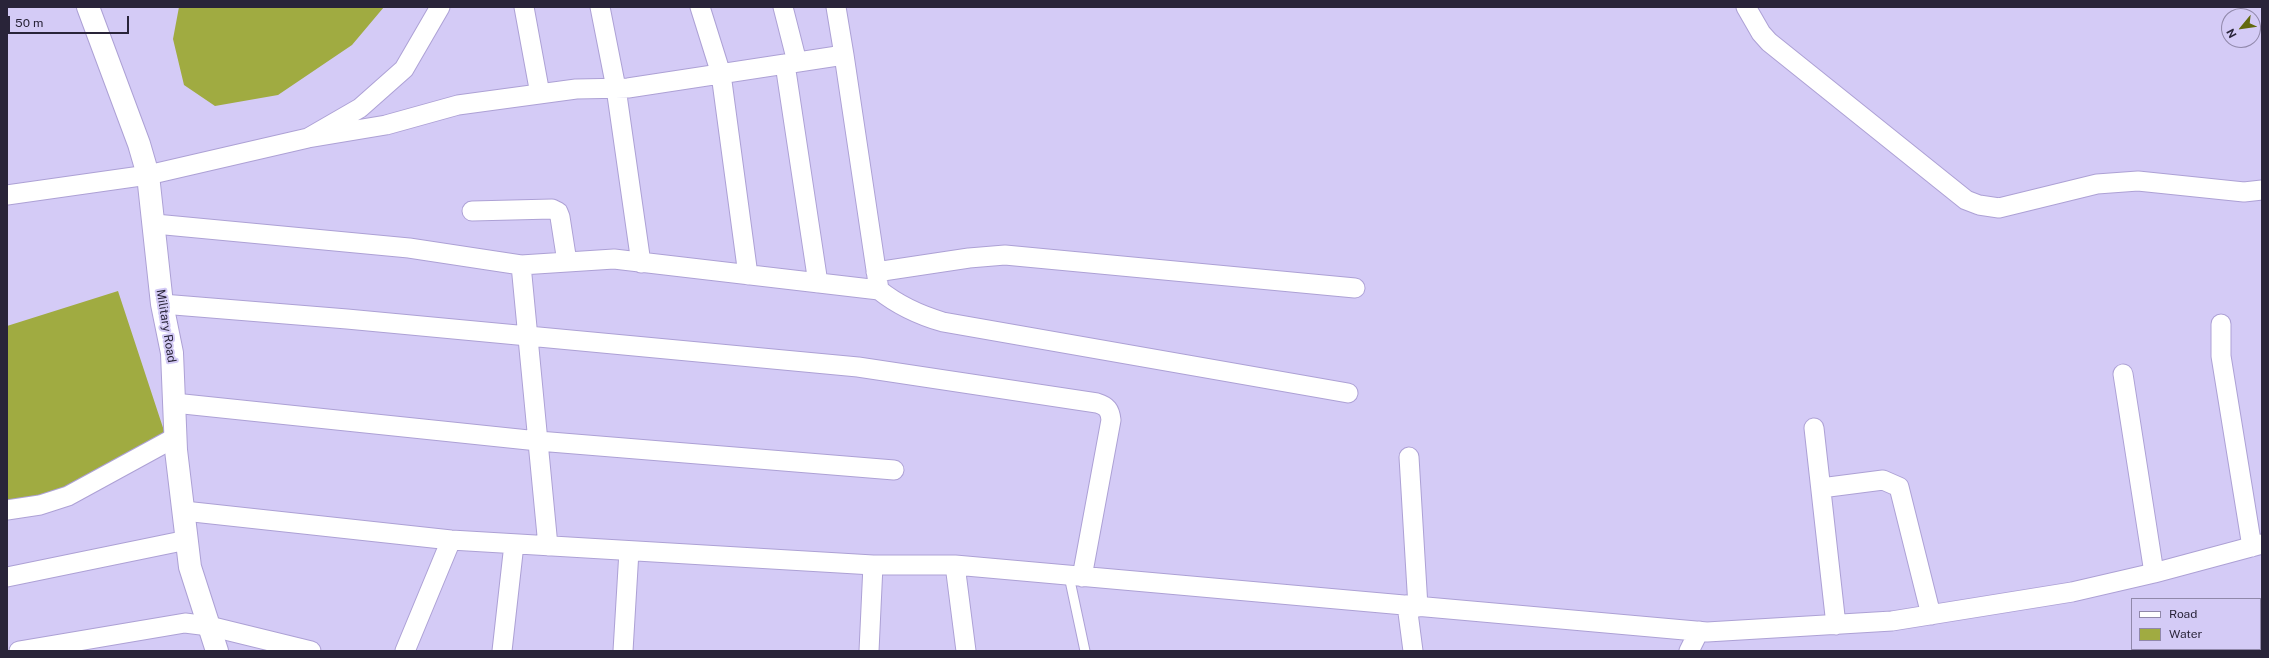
<!DOCTYPE html>
<html>
<head>
<meta charset="utf-8">
<style>
	body { margin:0 }
	#map { position:relative; width:2269px; height:658px; overflow:hidden; background:#d4cbf6; font-family:"Public Sans",sans-serif }
	canvas { display:block }
	.frame { position:absolute; inset:0; border:8px solid #292439; pointer-events:none }
	.legend { position:absolute; left:2131px; top:598px; width:130px; height:52px; box-sizing:border-box; background:#d4cbf6; border:1px solid #9088aa; margin:0; padding:5px 7px; list-style:none; font-size:12px; color:#292439 }
	.legend li { display:flex; align-items:center; gap:8px; height:20px }
	.legend b { width:20px; border:1px solid #9088aa }
	.north { position:absolute; left:2221px; top:8px; width:40px; height:40px; box-sizing:border-box; background:#d4cbf6; border:1px solid #9088aa; border-radius:50%; rotate:241deg; font-size:11px; font-weight:700; line-height:16px; text-align:center; color:#292439 }
	.north::after { content:''; display:block; margin:auto; width:14px; height:18px; background:#62690d; clip-path:polygon(50% 0,100% 100%,50% 72%,0 100%) }
	.scale { position:absolute; left:8px; top:16px; width:121px; height:18px; box-sizing:border-box; border:2px solid #292439; border-top:0; padding-left:5px; font-size:12px; line-height:14px; white-space:nowrap; color:#292439; -webkit-text-stroke:3px #d4cbf6; paint-order:stroke }
</style>
</head>
<body>
<div id="map">
<canvas width="2269" height="658"></canvas>
<div class="frame"></div>
<ul class="legend">
<li><b style="height:5px;background:#fff"></b>Road</li>
<li><b style="height:11px;background:#a0ab41"></b>Water</li>
</ul>
<div class="north">N</div>
<div class="scale">50 m</div>
</div>
<script>
const ctx = document.querySelector('canvas').getContext('2d');
ctx.lineJoin = 'round';
function paint(path, color) { ctx.fillStyle = color; ctx.fill(path, 'evenodd'); }
function stroke(path, color, width, dash) { ctx.strokeStyle = color; ctx.lineWidth = width; ctx.lineCap = dash ? 'butt' : 'round'; ctx.setLineDash(dash || []); ctx.stroke(path); }
function drawText(font, color, halo, rows, align = 'center') {
  ctx.font = font + ' "Public Sans",sans-serif'; ctx.lineWidth = 4; ctx.setLineDash([]); ctx.textBaseline = 'middle'; ctx.strokeStyle = halo; ctx.fillStyle = color; for (const [text, x, y, turn = 0] of rows) {
    ctx.save(); ctx.translate(x, y); ctx.rotate((+turn || 0) * Math.PI / 180); ctx.textAlign = isNaN(turn) ? turn : align; if (halo) ctx.strokeText(text, 0, 0); ctx.fillText(text, 0, 0); ctx.restore();
  }
}
paint(new Path2D(`
	M179 7H384L352 45 278 95 215 106 184 85 173 39Z
	M118 291 171 452 7 514V326Z`), '#a0ab41');
const service = new Path2D(`
	M1069 576 1085 651`);
const minor = new Path2D(`
	M524 7 540 94
	M600 7 616 88 641 263
	M700 7 721 74 748 275
	M783 7 797 62
	M836 7 844 55
	M1746 7 1761 33 1769 42 1966 200 1979 205 1999 208 2097 184 2138 181 2244 192 2262 190
	M785 64 818 283
	M308 138 386 125 458 105 576 89 628 88 844 55 879 290C899 306 919 315 943 322L1348 393
	M7 195 148 175 308 138 360 108 404 69 440 7
	M472 211 552 209 558 212 560 217 567 262
	M155 224 409 248 521 265
	M876 272 969 258 1005 255 1355 288
	M162 304 347 319 858 367 1097 403C1107 406 1110 410 1111 420L1082 577
	M2221 324V356L2252 547
	M2123 374 2154 573
	M174 403 538 441 894 470
	M1814 428 1836 625
	M1409 457 1418 607
	M1821 488 1883 480 1899 487 1931 615
	M7 510 40 505 68 496 176 437
	M184 511 451 540 873 565H955L1707 632 1892 621 2072 592 2154 573 2262 544
	M548 546 521 265 614 259 879 290
	M955 565 966 651
	M7 577 187 540
	M1407 605 1413 651
	M19 651 185 623 209 626 311 651
	M405 651 451 540
	M502 651 514 544
	M623 651 629 551
	M869 651 873 565
	M1689 651 1699 631`);
const secondary = new Path2D(`
	M88 7 139 144 148 175 162 304 172 353 176 450 190 567 217 651`);
stroke(service, '#ada1d5', 11);
stroke(minor, '#ada1d5', 21);
stroke(secondary, '#ada1d5', 24);
stroke(service, '#fff', 9);
stroke(minor, '#fff', 19);
stroke(secondary, '#fff', 22);
drawText('12px', '#292439', '#d4cbf6', [
	["Military Road",166,326,81]
]);
</script>
</body>
</html>
